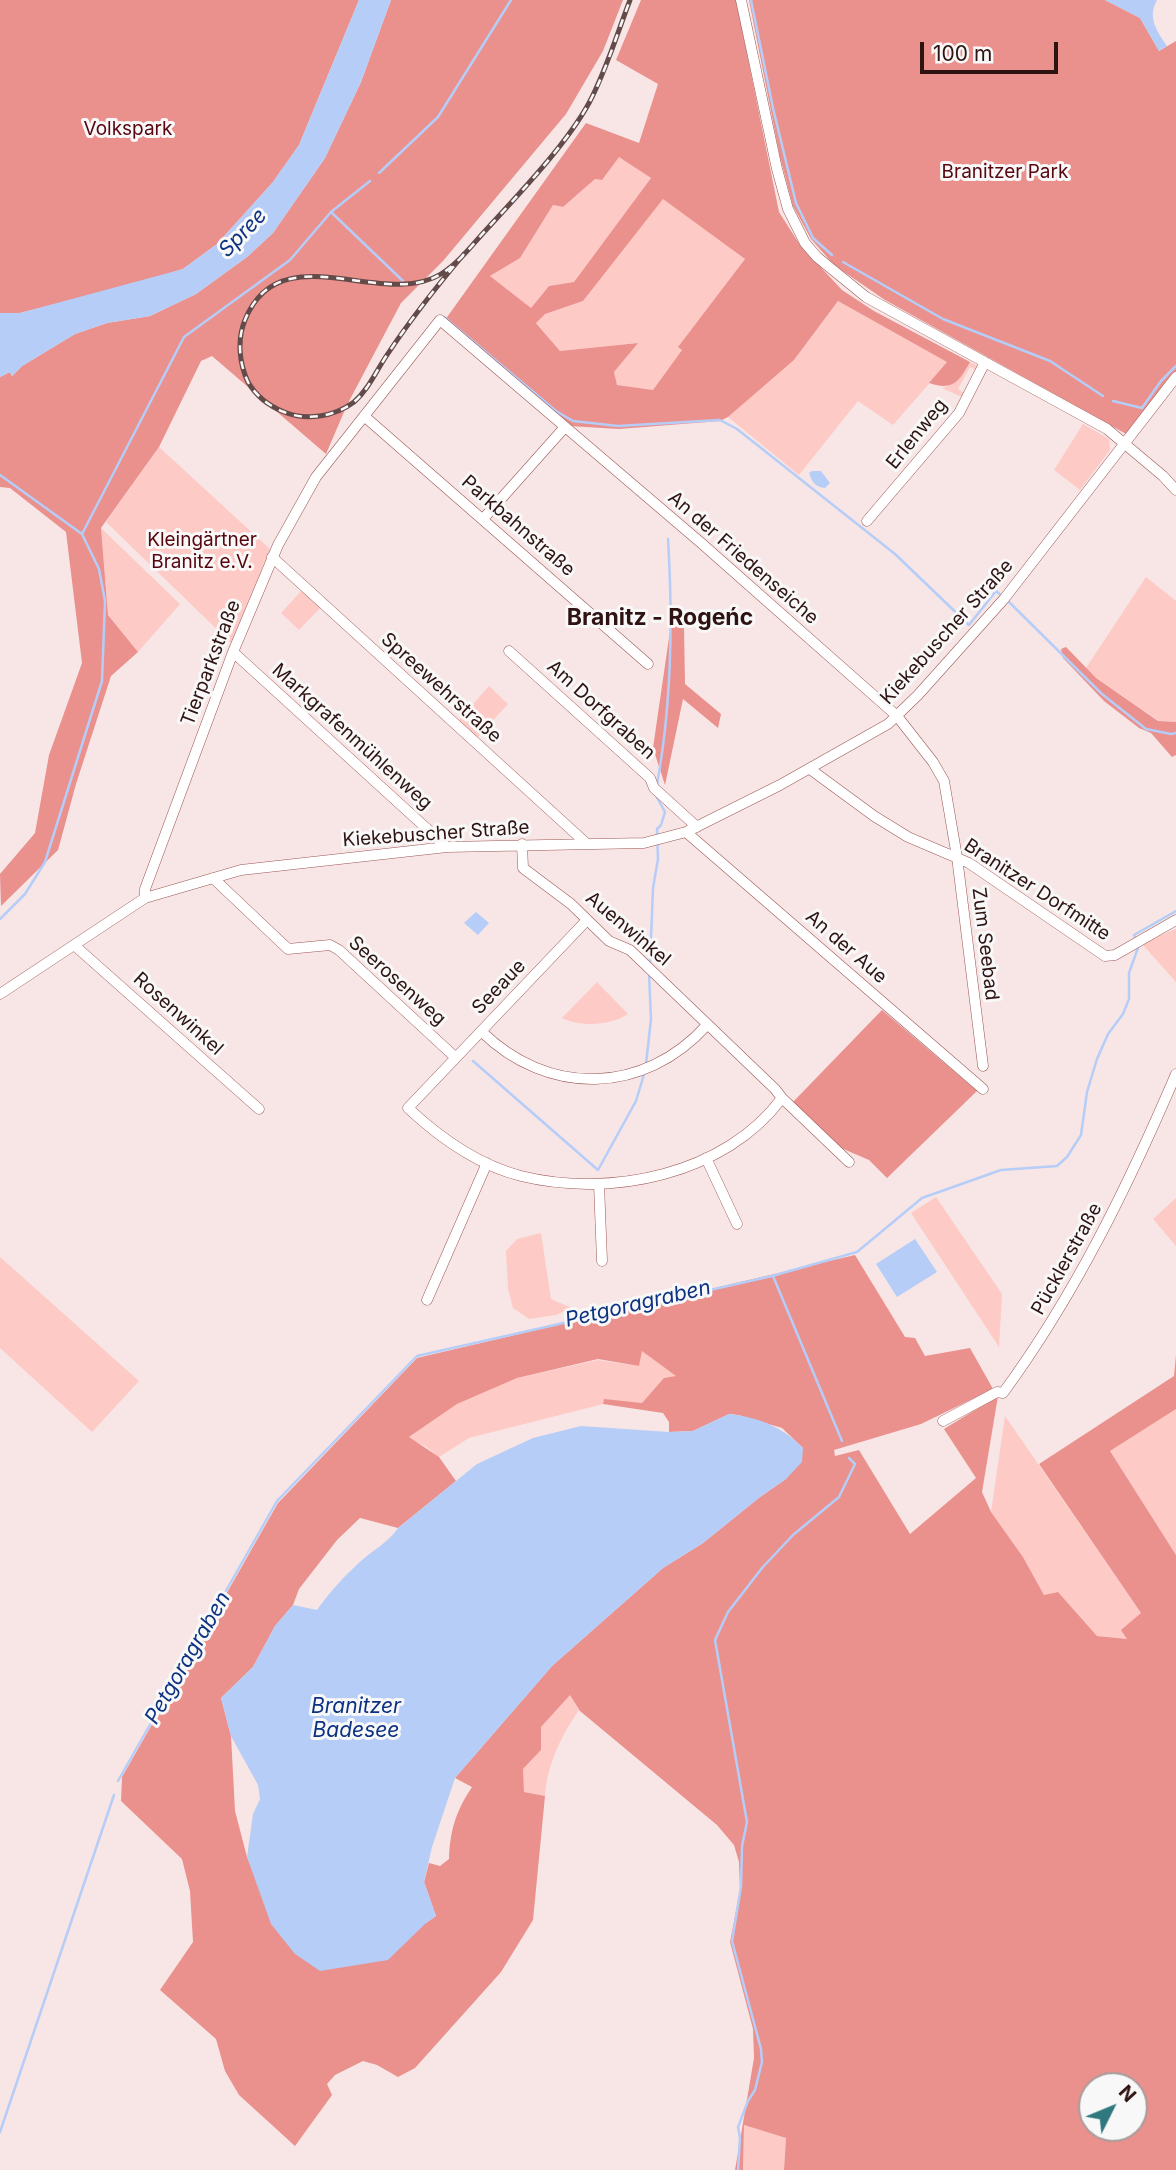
<!DOCTYPE html>
<html>
<head>
<meta charset="utf-8">
<style>
	body { margin:0 }
	#map { position:relative; width:1176px; height:2170px; overflow:hidden; background:#f7e6e5; font-family:Inter,sans-serif }
	canvas { display:block }
	.north { position:absolute; left:1078px; top:2072px; width:70px; height:70px; box-sizing:border-box; background:#f8f8f8; border:2px solid #a79c9c; border-radius:50%; rotate:47deg; font-size:19px; font-weight:700; line-height:28px; text-align:center; color:#2e1312 }
	.north::after { content:''; display:block; margin:auto; width:24px; height:32px; background:#2f787e; clip-path:polygon(50% 0,100% 100%,50% 72%,0 100%) }
	.scale { position:absolute; left:920px; top:42px; width:138px; height:32px; box-sizing:border-box; border:4px solid #2e1312; border-top:0; padding-left:9px; font-size:21px; line-height:24px; white-space:nowrap; color:#2e1312; -webkit-text-stroke:5px #f8f8f8; paint-order:stroke }
</style>
</head>
<body>
<div id="map">
<canvas width="1176" height="2170"></canvas>
<div class="north">N</div>
<div class="scale">100 m</div>
</div>
<script>
const ctx = document.querySelector('canvas').getContext('2d');
ctx.lineJoin = 'round';
function paint(path, color) { ctx.fillStyle = color; ctx.fill(path, 'evenodd'); }
function stroke(path, color, width, dash) { ctx.strokeStyle = color; ctx.lineWidth = width; ctx.lineCap = dash ? 'butt' : 'round'; ctx.setLineDash(dash || []); ctx.stroke(path); }
function drawText(font, color, halo, rows, align = 'center') {
  ctx.font = font + ' Inter,sans-serif'; ctx.lineWidth = 6; ctx.setLineDash([]); ctx.textBaseline = 'middle'; ctx.strokeStyle = halo; ctx.fillStyle = color; for (const [text, x, y, turn = 0] of rows) {
    ctx.save(); ctx.translate(x, y); ctx.rotate((+turn || 0) * Math.PI / 180); ctx.textAlign = isNaN(turn) ? turn : align; if (halo) ctx.strokeText(text, 0, 0); ctx.fillText(text, 0, 0); ctx.restore();
  }
}
paint(new Path2D(`
	M619 156 651 178 574 282 549 286 531 308 490 276 520 258 553 205 563 207 595 179 602 180Z
	M663 198 745 259 679 346 682 350 653 390 617 385 614 372 637 343 560 351 536 322 544 314 583 301Z
	M838 301 948 362 893 425 858 401 799 475 728 417 794 360Z
	M970 362 978 366 976 370 970 367 958 389 964 393 962 397 942 388C957 384 963 375 970 362Z
	M1083 424 1109 439 1110 450 1080 490 1054 470Z
	M159 447 270 549 231 643 106 522Z
	M101 528 180 604 138 652 108 615Z
	M1146 577 1176 601V722L1159 721 1096 678 1086 668Z
	M302 590 321 607 299 630 281 613Z
	M489 686 508 704 476 739 457 722Z
	M1176 929V982L1141 943Z
	M597 982 628 1014C610 1026 581 1027 562 1018Z
	M936 1197 1002 1294 999 1347 911 1213Z
	M1176 1198V1246L1153 1219Z
	M541 1233 551 1299 572 1308 556 1315 529 1319 513 1308 508 1289 506 1251 517 1239Z
	M0 1257 139 1381 92 1432 0 1348Z
	M642 1350 677 1376 664 1379 642 1403 604 1400 603 1404 469 1438 439 1457 425 1446 408 1438 457 1404 517 1378 598 1360 639 1366Z
	M1176 1409V1555L1110 1451Z
	M1005 1416 1141 1613 1128 1639 1097 1636 1058 1592 1044 1595 1023 1557 991 1512Z
	M570 1694 579 1710C561 1736 547 1765 545 1796L524 1792 523 1769 541 1750V1727Z
	M744 2125 786 2138 784 2170H743Z`), '#fecac6');
paint(new Path2D(`
	M0 0H359L299 145 273 182 217 244 183 269 145 281 20 313H0Z
	M391 0H623L603 51 566 114 443 261 401 303 347 405 326 454 212 356 201 361 159 447 101 528 108 615 138 652 111 676 76 784 58 850 1 906 0 874 35 833 49 755 82 663 66 532 10 488 0 487V377L10 372 12 376 22 366 75 334 107 323 150 316 196 294 247 257 273 233 325 158 361 82Z
	M641 0H736L779 212 800 245 842 290 874 311 970 362C959 382 953 391 929 383L947 362 838 301 794 360 728 417 720 421 619 429 569 426 445 320 586 123 639 143 658 84 616 60ZM619 157 651 178 574 282 549 286 531 308 490 276 520 258 553 205 563 207 595 179 602 180ZM663 199 745 259 678 347 682 350 653 390 617 385 614 372 638 343 560 351 536 323 545 314 583 301Z
	M749 0H1105L1140 18 1159 51 1176 41V371L1128 435 885 300 834 265 811 239 793 206 780 157Z
	M672 617 684 627 685 684 721 714 718 728 683 699 665 785 653 748Z
	M1066 647 1096 678 1158 721 1176 722V755L1172 757 1151 733 1139 728 1104 701 1063 658 1061 649Z
	M882 1010 977 1091 887 1178 869 1160 841 1148 793 1102Z
	M855 1255 905 1337 915 1338 925 1356 970 1348 993 1389 921 1424 834 1450 835 1456 859 1450 910 1534 976 1478 944 1429 998 1396 982 1492 991 1512 1023 1557 1044 1595 1058 1592 1097 1636 1127 1639 1121 1630 1141 1613 1039 1464 1174 1376 1176 1355V1409L1110 1451 1176 1555V2170H784L786 2138 744 2125 743 2170H735L754 2058 753 2029 730 1942 740 1890 739 1862 734 1845 717 1825 580 1711 570 1695 541 1727V1750L523 1769 524 1792 545 1796 533 1920 501 1972 415 2068 398 2077 377 2065 363 2061 335 2075 327 2084 332 2095 295 2146 239 2095 225 2071 216 2039 160 1990 193 1942 190 1891 182 1859 121 1801 122 1777 278 1503 417 1358ZM642 1351 676 1376 664 1378 642 1403 604 1399 603 1404 663 1413 669 1422V1432L693 1431 729 1414 738 1415 782 1428 803 1448 786 1479 760 1497 703 1543 663 1568 552 1666 455 1778 472 1787C456 1811 450 1830 449 1859L440 1866 429 1863 424 1882 436 1916 426 1923 259 1885 247 1857 235 1811 231 1736 221 1698 253 1667 275 1626 293 1605 299 1589 337 1540 360 1518 398 1528 456 1481 439 1457 409 1437 457 1404 517 1378 598 1359 639 1366ZM1092 2086H1134V2128H1092Z`), '#ea908d');
paint(new Path2D(`
	M359 0H391L361 82 325 158 273 233 247 257 196 294 150 316 107 323 75 334 22 366 12 376 10 372 0 377V313H20L183 269 217 244 273 182 299 145Z
	M1105 0H1157C1147 18 1157 31 1167 46L1159 51 1140 18Z
	M812 471H821L830 483 825 488C815 487 812 482 809 473Z
	M476 912 489 923 478 935 464 923Z
	M915 1239 937 1272 897 1297 876 1264Z
	M729 1414C758 1417 783 1427 803 1448L802 1462 786 1479 760 1497 703 1543 663 1568 552 1666 455 1778 432 1847 424 1882 436 1916 426 1923 388 1960 320 1971 295 1954 271 1924 247 1857 253 1814 260 1799 258 1785 231 1736 221 1698 253 1667 275 1626 293 1605 317 1610C330 1592 344 1576 361 1561 374 1549 388 1543 398 1528L477 1464 533 1438 581 1426 669 1432 693 1431Z`), '#b6cdf8');
stroke(new Path2D(`
	M751 0 773 108 796 203 813 238 832 255
	M379 173 438 117 511 0
	M331 212 403 281
	M843 262 943 319 1050 361 1103 396
	M444 317 556 411 573 421 618 426 720 420 737 429 895 554 969 625 996 591 1002 596
	M1113 401 1142 408 1161 381 1176 366
	M0 475 82 534 184 337 290 260 331 212 370 181
	M1007 600 1102 694 1146 729 1171 734 1176 733
	M657 784C672 703 673 621 668 539
	M0 919 25 894 45 862 102 681 105 601 99 569 82 534
	M1136 939 1134 935 1176 911
	M650 963 653 888 658 859 657 829 661 825 665 812 655 794
	M473 1061 598 1170 636 1101 645 1071
	M646 1064 651 1019 649 973
	M773 1276 842 1441
	M118 1781 277 1501 417 1356 772 1276 857 1252 922 1198 1001 1170 1057 1166 1067 1157 1081 1135 1087 1092 1097 1059 1108 1034 1123 1014 1129 999V973L1139 945
	M0 2132 114 1795
	M738 2170 740 2138 738 2127 748 2101 755 2090 762 2062 761 2049 732 1941 741 1887 742 1846 747 1822 715 1640 728 1612 762 1568 793 1535 839 1497 855 1464 849 1458`), '#b6cdf8', 2.5);
const minor = new Path2D(`
	M741 0 777 169 788 209 805 243 817 257 866 297 1107 429 1163 476 1176 490
	M364 416 648 664
	M483 519 565 427
	M867 521 959 413 985 362
	M272 557 587 844
	M509 651 650 778 654 788 697 827
	M233 652 447 847
	M810 769 874 816 908 837 969 863 1105 956 1115 955 1176 920
	M686 832 983 1089
	M522 844 523 868 571 904 609 941 630 950 775 1089 782 1098C725 1175 610 1198 521 1176 478 1165 440 1138 408 1108L587 920
	M213 878 288 949 330 945 339 950 455 1057
	M145 898V889L233 652 278 545 316 477 440 320 700 542 897 716 933 762 944 781 957 857 983 1066
	M74 945 259 1109
	M0 994 145 898 241 870 447 847 644 843 686 832 780 785 888 724 918 695 1004 599 1176 377
	M481 1031C548 1097 644 1095 707 1025
	M782 1098 849 1162
	M706 1158 737 1224
	M599 1184 602 1261
	M427 1300 487 1163
	M943 1421 997 1392 1003 1393C1075 1295 1128 1186 1176 1074`);
stroke(minor, '#9c5755', 11);
stroke(minor, '#fff', 10);
const rail = new Path2D(`
	M464 254C437 286 410 320 387 355 376 371 369 389 354 402 334 417 306 421 284 412 269 406 256 396 248 382 239 363 237 339 245 320 280 233 383 310 441 274 459 263 472 245 486 230 519 194 566 145 589 103 606 71 617 34 630 0`);
stroke(rail, '#634b4a', 5);
stroke(rail, '#f8f8f8', 2.5, [8]);
drawText('19px', '#57050f', '#f8f8f8', [
	["Volkspark",128,129],
	["Branitzer Park",1005,172],
	["Kleingärtner",202,540],
	["Branitz e.V.",202,562]
]);
drawText('19px', '#2e1312', '#f8f8f8', [
	["Erlenweg",917,434,-51],
	["Parkbahnstraße",518,526,41],
	["An der Friedenseiche",743,558,41],
	["Kiekebuscher Straße",947,632,-48],
	["Tierparkstraße",211,663,-69],
	["Spreewehrstraße",441,688,42],
	["Am Dorfgraben",601,710,42],
	["Markgrafenmühlenweg",352,737,42],
	["Kiekebuscher Straße",436,834,-4],
	["Branitzer Dorfmitte",1037,890,33],
	["Auenwinkel",628,929,40],
	["Zum Seebad",985,944,83],
	["An der Aue",846,947,41],
	["Seerosenweg",397,981,42],
	["Seeaue",499,987,-46],
	["Rosenwinkel",178,1014,42],
	["Pücklerstraße",1067,1259,-61]
]);
drawText('italic 21px', '#0d3281', '#f8f8f8', [
	["Spree",243,233,-46],
	["Petgoragraben",638,1304,-13],
	["Petgoragraben",188,1658,-60],
	["Branitzer",356,1707],
	["Badesee",356,1731]
]);
drawText('bold 23px', '#2e1312', '#f8f8f8', [
	["Branitz - Rogeńc",660,618]
]);
</script>
</body>
</html>
